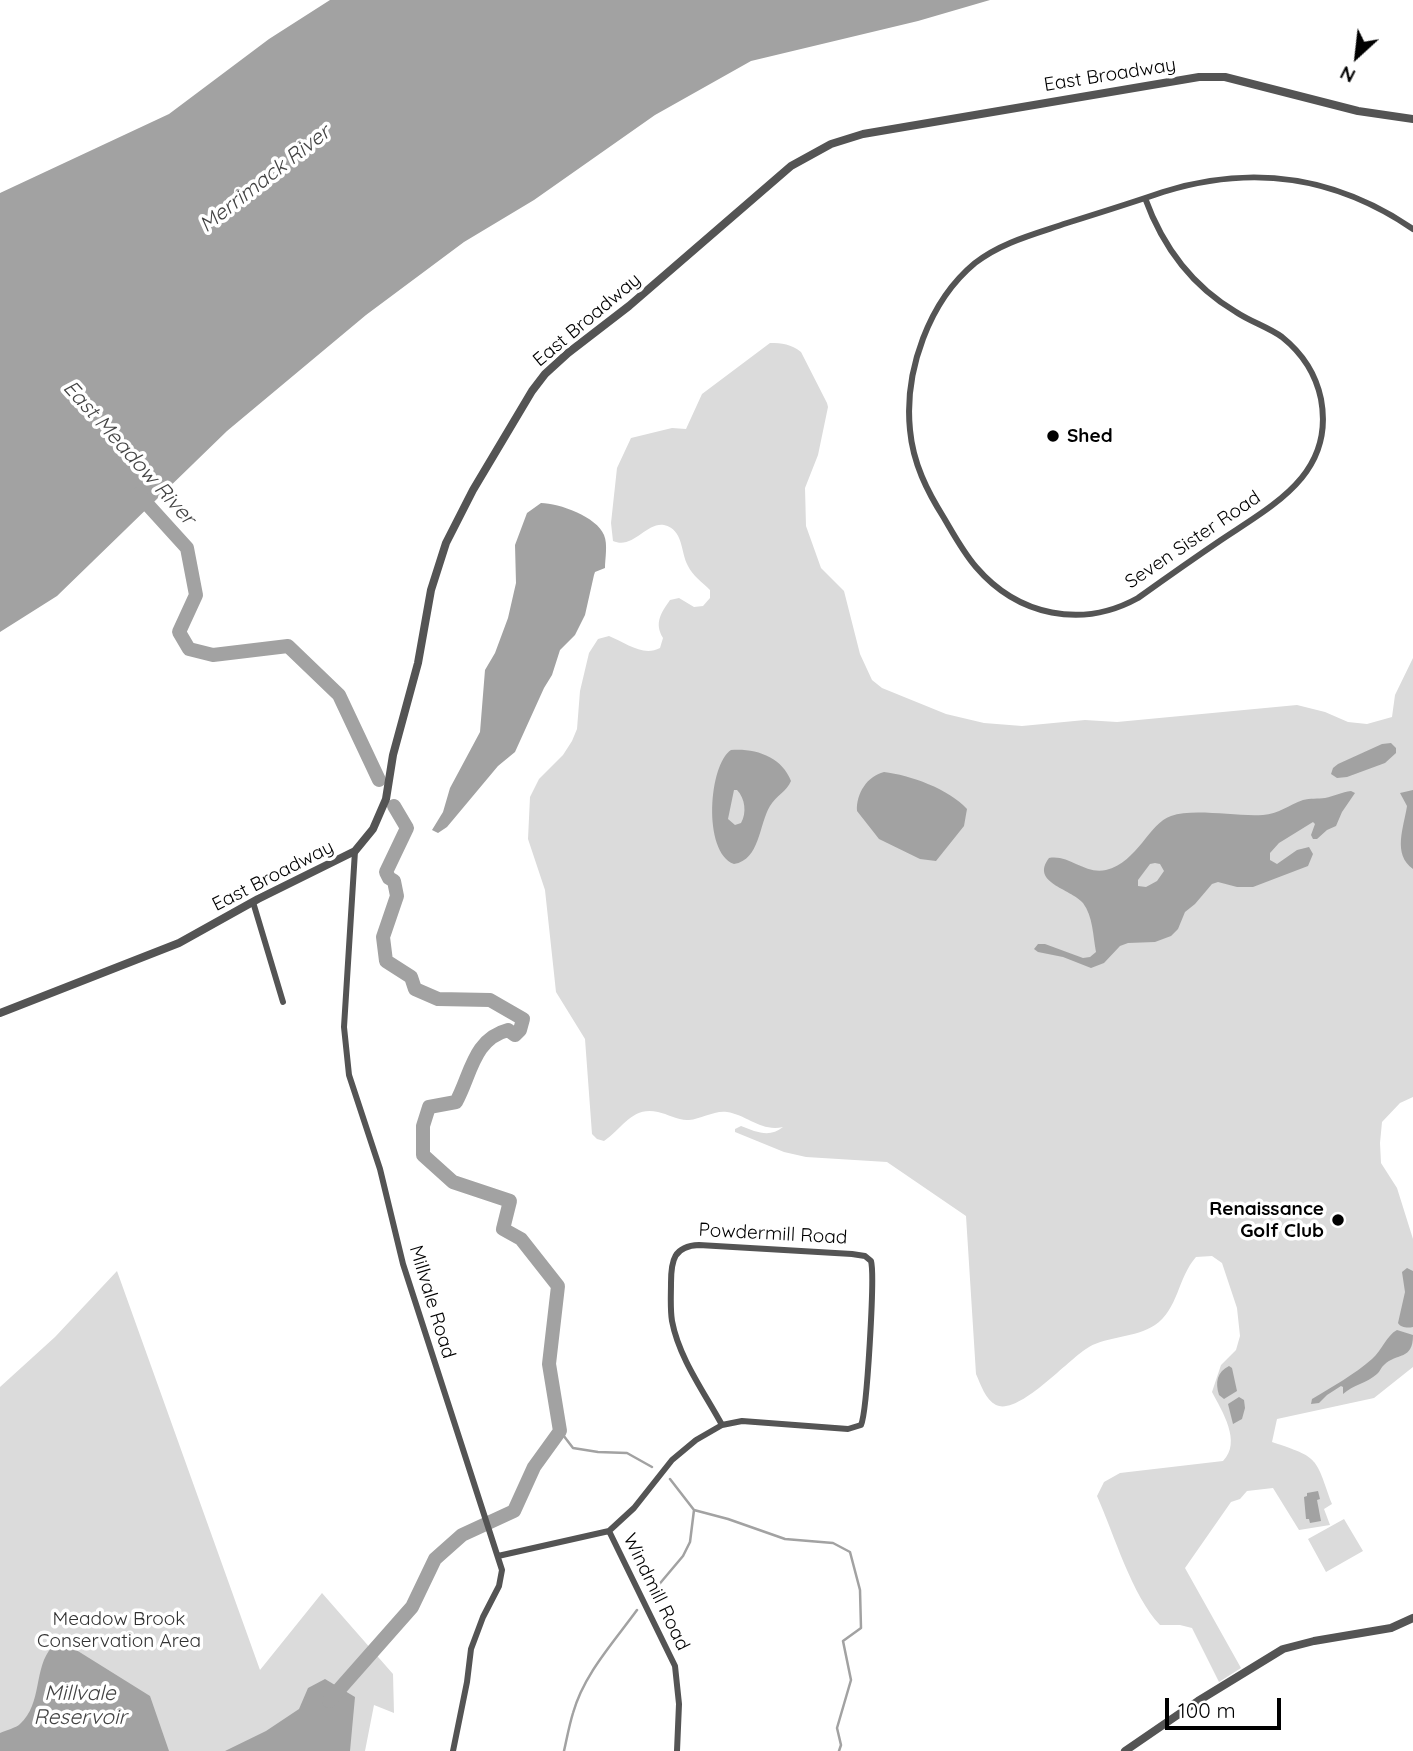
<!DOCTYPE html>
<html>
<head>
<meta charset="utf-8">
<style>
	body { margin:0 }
	#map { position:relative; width:1413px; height:1751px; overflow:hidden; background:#fff; font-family:Quicksand,sans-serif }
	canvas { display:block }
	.north { position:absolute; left:1322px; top:21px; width:70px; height:70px; -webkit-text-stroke:5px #fff; paint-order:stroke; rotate:207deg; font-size:19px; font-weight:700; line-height:28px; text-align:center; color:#000 }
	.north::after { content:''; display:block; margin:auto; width:24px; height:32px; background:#000; clip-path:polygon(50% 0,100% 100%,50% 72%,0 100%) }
	.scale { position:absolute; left:1165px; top:1698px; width:116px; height:32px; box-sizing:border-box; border:4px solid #000; border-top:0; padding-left:9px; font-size:21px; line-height:24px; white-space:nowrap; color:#000; -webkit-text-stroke:5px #fff; paint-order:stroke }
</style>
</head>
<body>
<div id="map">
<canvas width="1413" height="1751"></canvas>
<div class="north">N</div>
<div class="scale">100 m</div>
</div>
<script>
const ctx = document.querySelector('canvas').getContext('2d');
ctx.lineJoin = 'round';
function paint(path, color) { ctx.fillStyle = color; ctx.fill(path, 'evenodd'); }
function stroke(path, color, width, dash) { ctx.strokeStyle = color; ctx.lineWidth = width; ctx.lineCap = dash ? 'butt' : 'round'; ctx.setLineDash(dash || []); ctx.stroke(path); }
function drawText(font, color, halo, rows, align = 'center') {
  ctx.font = font + ' Quicksand,sans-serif'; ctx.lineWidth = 7; ctx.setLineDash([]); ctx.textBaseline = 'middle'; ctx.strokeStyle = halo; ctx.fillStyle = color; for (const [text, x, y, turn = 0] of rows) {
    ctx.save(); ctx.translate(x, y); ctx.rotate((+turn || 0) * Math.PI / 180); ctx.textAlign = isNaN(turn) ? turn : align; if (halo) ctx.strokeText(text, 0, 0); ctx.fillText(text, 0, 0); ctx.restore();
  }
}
paint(new Path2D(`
	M770 343C782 343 791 344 801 352L827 403 828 407 818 455 805 488 806 526 821 568 844 591 860 654 872 680 882 688 946 714 984 723 1022 726 1085 720 1117 722 1297 705 1325 712 1348 722 1367 724 1392 717 1395 695 1413 658V1097L1400 1103 1382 1122 1380 1143 1381 1163 1397 1188 1413 1239V1367L1374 1398 1277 1419 1272 1442C1320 1458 1315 1457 1332 1504L1324 1509 1330 1525 1299 1530 1273 1488 1247 1491 1240 1499 1231 1502 1185 1568 1241 1668 1219 1682 1192 1628 1180 1625H1160C1132 1596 1114 1534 1097 1496L1104 1482 1120 1473 1223 1461C1242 1442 1222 1411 1212 1392L1221 1365 1236 1350 1240 1336 1237 1308 1222 1263 1212 1256 1196 1257C1178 1277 1178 1310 1155 1325 1135 1338 1108 1336 1089 1347 1068 1359 1019 1416 996 1405 985 1399 981 1385 976 1374L966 1216 887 1162 806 1157 784 1152 735 1132V1129L741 1126C756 1132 770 1138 783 1127 761 1132 747 1115 727 1112 715 1110 701 1119 689 1120 679 1121 668 1114 658 1112 632 1106 623 1128 604 1141L597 1139 592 1134 585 1039 556 992 545 890 528 839 530 797 539 779 563 755 572 741 577 729 580 691 589 653 598 639 609 636C626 643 643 657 660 648L663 638C654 623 661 613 670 600L679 598 694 607 703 606 710 598V590C703 583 692 575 688 566 680 551 684 530 664 525 646 522 633 550 613 541L611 523 617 468 631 438 672 428 686 429 702 394Z
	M117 1271 260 1670 322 1593 393 1674 394 1713 374 1705 365 1751H0V1387L55 1337Z
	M1344 1519 1363 1551 1326 1572 1308 1539Z`), '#dbdbdb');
paint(new Path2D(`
	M330 0H990L918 21 751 61 655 115 534 200 464 242 366 315 227 431 57 596 0 632V193L169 114 269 39Z
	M541 503C559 503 597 517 604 535 608 544 605 559 605 568L595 572 594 575 585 615 575 635 560 650 552 675 544 688 515 752 498 766 447 827 438 833 432 830 443 812 450 788 480 732 485 670 495 653 508 618 516 583 515 545 527 513Z
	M1391 743 1396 748V753L1385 763 1347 777 1337 778 1331 774 1333 768 1338 764 1382 744Z
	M731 750C756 748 782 757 791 781 787 791 776 796 770 806 759 824 760 860 734 864 702 852 709 764 731 750ZM734 790H737C745 798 747 813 741 823L735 825 728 819Z
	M884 772C910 775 949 789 967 809L964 826 936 861 920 859 879 839 857 811C856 794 867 776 884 772Z
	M1413 790V869C1392 854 1404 827 1407 806L1400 793Z
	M1351 791 1355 793 1342 812 1336 826 1327 830 1317 839H1313L1311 835 1315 824 1313 822 1279 843 1270 853V860L1277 864 1297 850 1309 847 1313 854 1308 866 1253 887H1237L1218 882 1212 884 1195 904 1185 912 1178 929 1171 936 1155 942 1128 943 1120 946 1104 963 1091 968 1063 957 1038 952 1034 949 1038 944H1045L1083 958 1090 957 1096 952C1093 936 1093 916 1083 903 1070 888 1030 883 1049 858 1069 854 1085 875 1106 870 1138 862 1149 823 1171 816 1194 808 1237 817 1263 815 1278 814 1289 805 1303 800 1310 798 1318 799 1325 798 1334 796 1342 792 1351 791ZM1155 863 1160 864 1164 871 1157 881 1146 887 1138 886V880L1150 864Z
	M1407 1268 1413 1271V1327C1408 1328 1401 1328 1398 1323L1405 1292 1402 1272Z
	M1397 1330 1413 1335C1413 1361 1397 1352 1384 1365 1381 1367 1380 1372 1377 1374 1367 1383 1353 1385 1343 1394V1387L1341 1386 1327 1395 1319 1403 1311 1404 1312 1399C1332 1387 1355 1374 1372 1359 1382 1350 1387 1335 1397 1330Z
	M1229 1366 1232 1368 1237 1391 1224 1399 1219 1395C1215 1382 1217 1372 1229 1366Z
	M1239 1397 1244 1400 1245 1408 1242 1419 1233 1424 1228 1404Z
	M1318 1491 1320 1499 1317 1500 1321 1521 1310 1523 1309 1519H1306L1304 1497 1307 1496V1493Z
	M52 1647 73 1648 150 1696 169 1751H0V1733C6 1730 16 1728 20 1724 43 1703 33 1668 52 1647Z
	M325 1679 355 1697 350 1751H225L266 1731 299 1709 308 1688Z`), '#a2a2a2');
stroke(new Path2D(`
	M560 1431 573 1448 598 1452 627 1453 652 1467
	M670 1479 694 1510 728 1519 785 1539 833 1543 850 1552 860 1590 861 1628 843 1641 851 1680 837 1728 841 1745 839 1751
	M651 1594 683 1556 690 1542 694 1510
	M564 1751C567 1738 569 1726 573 1713 584 1674 613 1643 637 1610`), '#a2a2a2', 2.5);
stroke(new Path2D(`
	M138 494 187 548 196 595 179 632 189 649 213 655 288 646 339 695 379 780
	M329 1701 412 1607 435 1559 462 1535 514 1511 534 1467 560 1431 549 1364 558 1286 521 1239 503 1229 510 1201 453 1182 423 1155V1126L429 1107 456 1102C471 1075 473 1039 508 1030L515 1035 520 1030 523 1019 490 1000 438 999 415 989 411 977 386 961 383 937 397 896 394 881 389 878 386 872 407 828 394 806`), '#a2a2a2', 14);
stroke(new Path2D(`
	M1145 198C1162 245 1192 286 1236 312 1251 322 1268 327 1282 337 1302 353 1316 375 1321 399 1335 474 1273 505 1221 540 1193 559 1166 578 1138 598 1082 629 1018 616 976 567 963 552 954 535 944 518 927 491 913 463 910 430 904 371 929 301 975 263 1002 242 1035 234 1067 223 1099 213 1131 203 1163 192 1253 164 1335 176 1413 229
	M355 851 344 1027 349 1075 380 1169 403 1264 502 1570 499 1586 483 1617 471 1649 467 1682 453 1751
	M253 902 283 1002
	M609 1531 675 1666 679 1704 677 1751
	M498 1556 609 1531 634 1508 672 1460 696 1440 722 1425C704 1392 679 1358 672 1321 670 1309 671 1295 671 1283 671 1260 674 1246 699 1245L852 1254 865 1256 871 1261C875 1275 867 1412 861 1425L848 1429 742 1421 722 1425`), '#545454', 6);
stroke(new Path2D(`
	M0 1013 179 943 258 899 355 851 373 829 386 799 393 755 418 663 431 590 446 543 473 490 532 391 545 374 568 353 629 306 791 166 831 144 863 134 1199 77H1225L1358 111 1413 119
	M1125 1751 1198 1701 1283 1649 1314 1641 1391 1628 1413 1618`), '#545454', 8);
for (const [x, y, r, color] of [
	[1053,436,7,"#000"],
	[1338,1220,7,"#000"]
]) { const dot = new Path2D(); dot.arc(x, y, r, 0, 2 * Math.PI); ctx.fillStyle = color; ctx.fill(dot); stroke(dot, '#fff', 2.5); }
drawText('19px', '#000', '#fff', [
	["East Broadway",1110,75,-9],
	["East Broadway",587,320,-40],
	["Seven Sister Road",1193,540,-34],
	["East Broadway",273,876,-27],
	["Powdermill Road",773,1234,3],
	["Millvale Road",432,1302,73],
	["Windmill Road",656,1592,64]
]);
drawText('bold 19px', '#000', '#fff', [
	["Shed",1067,436],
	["Renaissance",1324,1209,"right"],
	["Golf Club",1324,1231,"right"]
], 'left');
drawText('19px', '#323232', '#fff', [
	["Meadow Brook",119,1619],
	["Conservation Area",119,1641]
]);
drawText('italic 21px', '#434343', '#fff', [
	["Merrimack River",265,179,-38],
	["East Meadow River",129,453,48],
	["Millvale",80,1694],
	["Reservoir",80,1718]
]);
</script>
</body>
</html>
